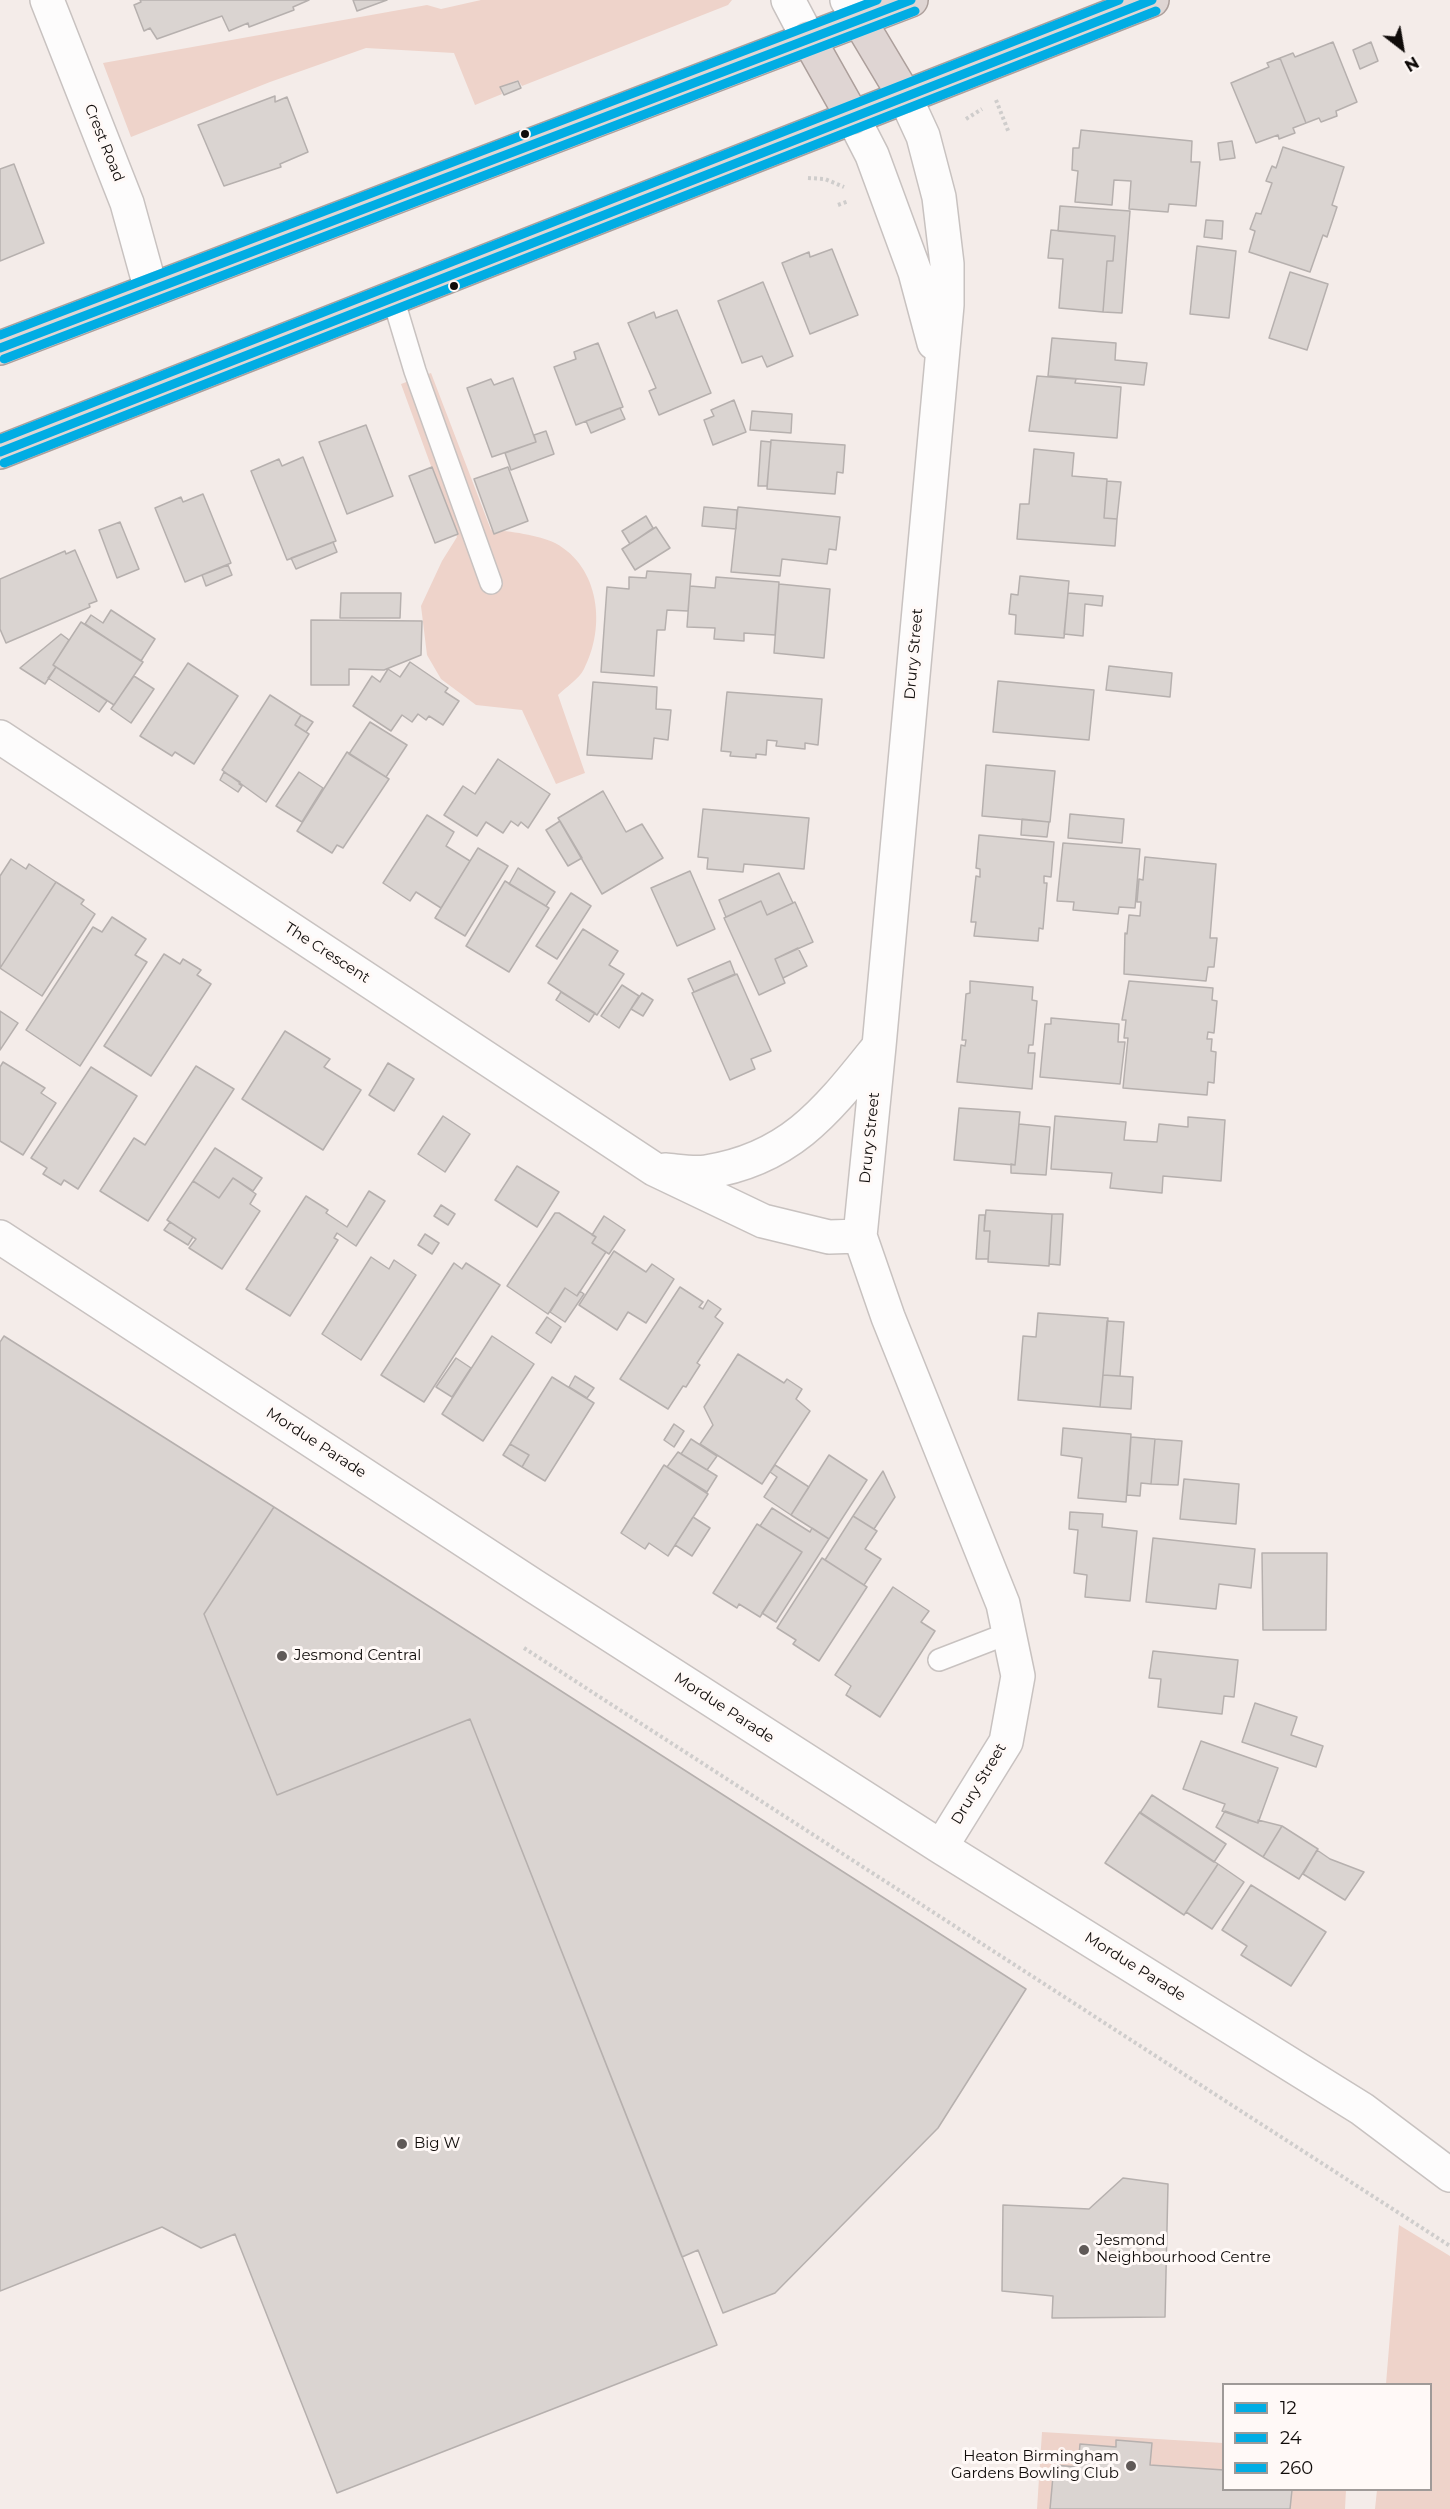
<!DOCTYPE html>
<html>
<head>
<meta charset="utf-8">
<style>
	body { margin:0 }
	#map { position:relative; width:1450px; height:2509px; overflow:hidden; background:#f4ece9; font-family:Montserrat,sans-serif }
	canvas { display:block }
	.legend { position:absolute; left:1222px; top:2383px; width:210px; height:108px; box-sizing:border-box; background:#fff9f7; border:2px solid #9f9a98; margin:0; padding:8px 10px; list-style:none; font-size:18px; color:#100c0a }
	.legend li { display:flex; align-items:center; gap:12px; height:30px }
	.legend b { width:30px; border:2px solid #9f9a98 }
	.north { position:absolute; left:1372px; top:18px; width:60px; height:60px; -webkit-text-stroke:4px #fff9f7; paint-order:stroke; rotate:149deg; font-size:16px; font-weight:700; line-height:24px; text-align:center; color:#100c0a }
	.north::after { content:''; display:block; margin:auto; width:21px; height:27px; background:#100c0a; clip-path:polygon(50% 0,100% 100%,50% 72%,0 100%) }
</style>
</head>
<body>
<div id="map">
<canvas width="1450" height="2509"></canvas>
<ul class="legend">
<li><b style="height:8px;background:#01ade4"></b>12</li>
<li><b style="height:8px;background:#01ade4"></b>24</li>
<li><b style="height:8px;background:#01ade4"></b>260</li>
</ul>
<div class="north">N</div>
</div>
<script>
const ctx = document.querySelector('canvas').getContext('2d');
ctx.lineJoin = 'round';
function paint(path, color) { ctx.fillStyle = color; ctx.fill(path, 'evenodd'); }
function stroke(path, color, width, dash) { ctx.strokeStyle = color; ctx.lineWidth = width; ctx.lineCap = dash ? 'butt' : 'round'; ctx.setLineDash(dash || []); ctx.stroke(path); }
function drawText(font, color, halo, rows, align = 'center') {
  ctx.font = font + ' Montserrat,sans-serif'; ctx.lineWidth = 6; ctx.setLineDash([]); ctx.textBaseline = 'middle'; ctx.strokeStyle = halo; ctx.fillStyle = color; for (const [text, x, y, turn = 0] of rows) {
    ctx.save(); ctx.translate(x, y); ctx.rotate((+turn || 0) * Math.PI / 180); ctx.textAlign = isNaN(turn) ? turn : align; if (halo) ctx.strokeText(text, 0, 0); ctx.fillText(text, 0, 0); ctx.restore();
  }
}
paint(new Path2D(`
	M481 0H732L728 5 522 86 518 80 500 87 502 94 475 105 454 53 366 48 270 82 131 137 103 63 427 5 441 9Z
	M431 373 491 530C509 531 539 535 555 543 600 567 606 627 584 669 579 679 566 687 558 695L585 773 556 784 522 710 476 705 441 679 427 655 421 606 442 561 457 537 401 384Z
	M1399 2225 1450 2256V2509H1375L1377 2490H1430V2384H1386Z
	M1042 2432 1223 2443 1224 2490H1346L1345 2509H1037Z`), '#eed3ca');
const building = new Path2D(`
	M140 0H309L293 7 294 10 249 27 248 23 229 31 222 16 157 39 150 28 144 31 134 5 141 2Z
	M353 0H387L357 11Z
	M1333 42 1357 102 1336 111 1337 116 1321 122 1319 118 1306 123 1280 58 1293 53 1295 57Z
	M1371 42 1378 61 1360 69 1353 50Z
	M1280 58 1306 123 1293 128 1295 133 1279 139 1278 135 1256 143 1231 83 1269 67 1267 63Z
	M518 81 521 88 504 95 500 87Z
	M275 96V102L287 97 308 152 280 164 281 167 224 186 198 125Z
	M1081 130 1192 141 1191 162H1200L1196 206 1169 204 1168 212 1129 209 1131 181 1114 180 1112 205 1075 202 1078 171 1072 170 1073 148H1079Z
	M1232 141 1235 158 1220 160 1218 143Z
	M1283 147 1344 167 1332 205 1337 207 1327 237 1323 235 1310 272 1249 252 1255 231 1250 229 1256 213 1261 214 1272 183 1266 181 1272 166 1276 168Z
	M14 164 44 243 0 261V169Z
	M1060 206 1130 211 1122 313 1103 312 1107 261H1113L1115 236 1058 231Z
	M1206 220 1223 221 1222 239 1204 237Z
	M1051 230 1115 236 1113 261H1107L1103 312 1059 308 1063 259 1048 258Z
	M1197 246 1236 251 1229 318 1190 314Z
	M832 249 858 315 810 334 782 263 809 252 810 257Z
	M1290 272 1328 284 1307 350 1269 338Z
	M763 282 793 356 767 367 762 356 742 363 718 301Z
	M677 310 711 393 659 415 649 391 656 388 628 323 654 312 656 318Z
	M1052 338 1116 343 1115 360 1147 363 1144 385 1048 376Z
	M598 343 623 407 576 425 554 367 576 359 574 352Z
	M1037 376 1076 379 1075 383 1121 387 1117 438 1029 431Z
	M513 378 536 442 492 457 467 388 491 379 494 385Z
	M734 400 746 432 713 445 704 420 714 416 711 410Z
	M620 408 625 419 591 433 586 421Z
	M752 411 792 414 791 433 750 430Z
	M366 425 393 496 347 514 319 442Z
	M546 431 554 454 511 470 505 453 536 442 534 435Z
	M771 440 845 445 843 473 837 472 835 494 767 489Z
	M761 441 771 442 767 486H758Z
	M1034 449 1074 453 1072 476 1107 479 1104 518 1117 519 1115 546 1017 539 1020 504H1029Z
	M303 457 336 541 287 560 251 471 279 459 282 466Z
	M432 467 458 534 435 543 409 476Z
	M508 467 528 521 494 534 474 479Z
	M1107 481 1121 482 1117 519 1104 518Z
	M203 494 231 563 185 582 155 508 181 497 183 502Z
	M704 507 737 510 736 529 702 526Z
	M738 507 840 517 836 550 829 549 827 564 782 559 780 576 731 572Z
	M646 516 653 528 630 544 622 531Z
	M120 522 139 569 117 578 99 530Z
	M656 527 670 548 635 570 622 549Z
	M333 542 337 552 296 569 291 558Z
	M75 550 97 601 89 604 90 607 6 643 0 629V579L65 551 66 554Z
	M228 565 232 575 206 586 202 575Z
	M647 571 691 574 688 611 667 610 665 630H657L654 676 601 672 607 587 629 589V577L646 578Z
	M1020 576 1069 581 1064 638 1015 634 1016 615 1009 614 1011 594 1018 595Z
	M716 577 779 582 775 635 744 633V641L714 639 715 628 687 627 690 586 715 588Z
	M779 584 830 589 824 658 774 653Z
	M341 593H401L400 618H340Z
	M1068 593 1103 596 1102 606 1085 604 1083 636 1064 634Z
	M111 610 155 639 141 661 85 624 91 615 103 623Z
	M311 620 422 621 421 655 384 670 349 669V685H311Z
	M81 622 143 662 114 705 53 665Z
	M61 634 69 640 53 665 56 667 45 684 20 668Z
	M410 662 448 688 445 692 459 701 443 725 429 716 426 720 418 714 412 722 402 715 391 731 353 706 372 676 380 682 388 669 400 677Z
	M188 663 238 696 194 764 175 752 172 756 140 736Z
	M1109 666 1172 673 1170 697 1106 690Z
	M56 667 107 701 99 712 48 678Z
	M134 676 154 689 131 723 111 709Z
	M998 681 1094 690 1089 740 993 732Z
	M593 682 657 687 656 709 671 710 668 740 654 738 652 759 587 755Z
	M727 692 822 699 818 745 805 743V749L776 746 777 741 767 740 766 755 756 754V758L730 756 731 752 721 751Z
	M270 695 301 715 295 725 309 734 266 802 222 770Z
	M301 715 313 722 306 732 295 725Z
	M370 722 407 745 386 777 349 754Z
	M347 752 389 779 343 848 337 845 332 853 297 831Z
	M498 759 550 794 528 828 521 822 518 826 511 821 503 833 486 822 477 836 444 815 463 786 475 794Z
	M986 765 1055 771 1050 822 982 816Z
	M224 772 240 782 239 784 242 786 238 792 220 780Z
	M299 772 323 788 302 822 276 806Z
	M603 791 626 832 642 824 663 858 602 894 558 818Z
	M703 809 809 818 804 869 744 864 743 872 707 869 708 858 698 857Z
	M1070 814 1124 819 1122 843 1068 838Z
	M427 815 454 832 446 846 470 861 441 908 416 892 410 901 383 883Z
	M1022 819 1049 822 1047 837 1021 835Z
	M560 821 582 858 568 866 546 830Z
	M979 835 1054 842 1051 877 1044 876V883H1047L1043 929 1039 928 1038 941 974 936 976 922H971L976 876 980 877V869L976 868Z
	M1063 843 1140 849 1135 908 1119 907 1118 914 1073 910 1074 902 1057 901Z
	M478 848 508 866 465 936 435 918Z
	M1145 857 1216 864 1210 938H1217L1214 967H1208L1206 981 1124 974 1125 933 1127 934 1129 915 1140 916 1141 902H1137L1139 879 1143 880Z
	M11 859 26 869 29 864 56 882 0 968V876Z
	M518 868 555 892 546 906 509 884Z
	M690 871 715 929 677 946 651 888Z
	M779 873 793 903 767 915 761 901 726 917 719 900Z
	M505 881 549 908 509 972 466 946Z
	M56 882 84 900 81 904 95 914 42 996 0 968Z
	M571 893 591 906 557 959 536 946Z
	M761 901 767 915 795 902 813 942 775 959 785 983 759 995 724 918Z
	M112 917 146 939 135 955 147 962 80 1066 26 1030 93 927 102 932Z
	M583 929 618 951 609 965 624 974 597 1015 548 983Z
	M798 948 807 966 783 978 775 959Z
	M164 954 180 964 183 959 201 970 197 975 211 984 151 1076 104 1046Z
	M730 961 735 974 694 992 688 979Z
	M737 974 771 1051 751 1059 755 1069 730 1080 692 993Z
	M970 981 1033 987 1032 1000 1037 1001 1033 1045H1029L1028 1053H1035L1032 1089 957 1082 961 1045 965 1046 966 1040H962L966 994 970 993Z
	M1129 981 1213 988 1212 1000 1217 1001 1214 1033 1208 1032 1207 1039H1212L1211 1051 1216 1052 1214 1083 1208 1082 1207 1095 1123 1088 1128 1038H1124L1126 1020H1122Z
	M622 985 639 996 619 1028 601 1016Z
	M561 992 595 1013 589 1022 556 1000Z
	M642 993 653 1000 643 1016 631 1009Z
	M0 1011 18 1023 0 1050Z
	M1051 1018 1119 1024 1118 1042H1125L1120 1084 1040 1077 1045 1024H1051Z
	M285 1031 330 1059 324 1067 361 1090 323 1150 242 1099Z
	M3 1062 45 1088 41 1093 56 1103 23 1155 0 1141V1067Z
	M388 1063 414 1079 394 1111 369 1095Z
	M196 1066 234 1089 148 1221 100 1191 134 1138 145 1145Z
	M91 1067 137 1096 78 1189 64 1180 61 1185 43 1174 47 1168 31 1158Z
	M959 1108 1020 1112 1015 1165 954 1160Z
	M443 1116 470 1134 445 1172 418 1154Z
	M1055 1116 1126 1122 1124 1140 1157 1142 1159 1124 1188 1127V1117L1225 1120 1221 1181 1163 1176 1162 1193 1110 1188 1112 1173 1051 1169Z
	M1019 1124 1050 1127 1046 1175 1011 1173V1164L1015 1165Z
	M215 1148 262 1178 253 1191 233 1178 219 1198 193 1181Z
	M517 1166 559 1192 537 1227 495 1200Z
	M233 1178 256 1194 250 1204 260 1211 222 1269 189 1248 196 1239 167 1220 193 1181 219 1198Z
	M369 1191 385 1201 356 1246 337 1233 334 1238 338 1240 290 1316 246 1289 306 1196 328 1210 326 1213 347 1227Z
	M441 1205 455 1214 448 1225 434 1216Z
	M986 1210 1052 1214 1049 1266 988 1262 990 1231H984Z
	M555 1213H559L596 1237 592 1243 606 1252 577 1296 565 1288 548 1314 507 1286Z
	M1052 1214H1063L1060 1265 1049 1264Z
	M979 1215H985L984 1231H990L988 1259H976Z
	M604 1216 625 1230 609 1254 592 1243 596 1237 592 1235Z
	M170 1222 193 1237 188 1245 164 1230Z
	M425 1234 439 1243 432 1254 418 1245Z
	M614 1251 646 1272 652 1264 674 1279 646 1323 628 1312 617 1330 579 1305Z
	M371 1257 389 1269 394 1260 416 1275 361 1360 322 1334Z
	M454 1263 462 1269 466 1263 500 1285 424 1402 381 1375Z
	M680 1287 703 1302 699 1307 703 1309 708 1300 721 1309 715 1317 723 1323 697 1363 700 1365 686 1387 683 1386 668 1409 620 1379Z
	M565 1288 577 1296 580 1291 584 1294 565 1322 550 1312Z
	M1038 1313 1108 1318 1100 1407 1018 1400 1023 1336 1036 1337Z
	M547 1317 561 1327 551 1343 536 1333Z
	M1107 1321 1124 1322 1120 1376 1103 1375Z
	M4 1336 274 1507 204 1614 277 1795 470 1719 717 2345 337 2493 235 2234 201 2248 162 2227 0 2291V1342Z
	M492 1336 534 1364 483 1441 442 1414Z
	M738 1354 784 1383 787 1379 802 1389 796 1399 810 1411 762 1484 700 1444 713 1425 704 1407Z
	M456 1358 471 1368 452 1397 436 1387Z
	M1103 1375 1133 1377 1131 1409 1100 1407Z
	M575 1376 594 1388 587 1398 569 1387Z
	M552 1377 594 1403 545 1481 522 1467 529 1455 510 1444Z
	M674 1424 684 1431 674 1447 664 1440Z
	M1063 1428 1131 1434 1126 1502 1078 1498 1082 1458 1061 1455Z
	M1131 1437 1155 1439 1151 1484 1141 1483 1140 1496 1127 1495Z
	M691 1439 717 1456 707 1470 681 1454Z
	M1155 1439 1182 1441 1178 1485 1151 1484Z
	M510 1444 529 1455 522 1467 503 1455Z
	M678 1452 717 1476 707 1492 667 1467Z
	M829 1455 867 1480 829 1539 791 1515Z
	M664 1465 708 1494 668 1556 649 1543 645 1549 621 1533Z
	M775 1465 809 1487 791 1515 764 1497 777 1477 770 1472Z
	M883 1471 895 1497 874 1529 853 1516Z
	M1184 1479 1239 1484 1236 1524 1180 1519Z
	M274 1507 1026 1989 938 2128 775 2293 723 2313 698 2250 682 2257 470 1719 277 1795 204 1614Z
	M772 1508 810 1532 812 1528 829 1539 776 1622 762 1613 802 1552 760 1526Z
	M1070 1512 1103 1514 1102 1527 1137 1531 1130 1601 1085 1597 1087 1575 1074 1573 1078 1530 1069 1529Z
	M853 1516 877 1531 865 1549 881 1559 864 1585 825 1560Z
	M693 1517 710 1528 692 1556 675 1545Z
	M757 1524 802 1552 760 1617 739 1604 737 1608 713 1593Z
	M1153 1538 1255 1549 1251 1588 1219 1584 1216 1609 1146 1602Z
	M1262 1553H1327L1326 1630H1263Z
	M822 1558 867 1587 819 1661 793 1644 796 1640 777 1628Z
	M893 1587 929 1611 921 1622 935 1631 880 1717 846 1695 851 1686 835 1675Z
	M1153 1651 1238 1660 1234 1697 1224 1696 1222 1714 1158 1707 1161 1679 1149 1678Z
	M1255 1703 1297 1717 1291 1735 1323 1746 1316 1767 1242 1742Z
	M1201 1741 1278 1768 1258 1823 1222 1811 1225 1804 1183 1789Z
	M1152 1795 1226 1844 1214 1862 1140 1813Z
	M1225 1811 1258 1823V1820L1282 1826 1263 1857 1216 1827Z
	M1140 1812 1218 1864 1184 1915 1105 1863Z
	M1282 1826 1318 1849 1299 1879 1263 1857Z
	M1317 1850 1330 1859 1364 1872 1345 1900 1303 1874Z
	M1218 1864 1244 1882 1212 1929 1186 1912Z
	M1251 1885 1326 1932 1291 1986 1241 1955 1247 1946 1222 1930Z
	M1123 2178 1168 2184 1165 2317 1052 2318 1053 2296 1002 2291 1003 2205 1089 2209Z
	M1116 2440 1152 2443 1150 2465 1224 2470V2490H1292L1290 2509H1050L1054 2465 1078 2467 1080 2444 1116 2447Z`);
paint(building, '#dad4d1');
stroke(building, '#b6b0ae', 1.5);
const lane = new Path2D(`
	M393 298 415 371 491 583
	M939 1660 1009 1633`);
const street = new Path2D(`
	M47 0 127 203 151 290
	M788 0 808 38
	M847 0 859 20
	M905 97 923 136 939 197 947 264V305L879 1046 860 1236 888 1317 1003 1604 1018 1676 1006 1742 941 1847
	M853 118 872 155 915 272 934 343
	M0 737 654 1169 763 1221 829 1237 860 1236
	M665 1170C678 1171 693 1174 706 1172 792 1159 829 1108 879 1046
	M0 1237 534 1586 941 1847 1362 2109 1450 2175`);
const highway = new Path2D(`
	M859 20 905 97
	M808 38 853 118
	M0 348 911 0
	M0 452 1152 0`);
stroke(lane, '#c8c2c0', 24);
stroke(street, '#c8c2c0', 36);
stroke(highway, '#ac9f9b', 36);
stroke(new Path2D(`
	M996 100 1009 133
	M966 119 982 109
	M808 178 825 179 844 187
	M838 205 849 201
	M524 1648 1450 2246`), '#cfcdcc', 4, [3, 3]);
stroke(lane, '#fdfcfc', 21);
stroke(street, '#fdfcfc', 33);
stroke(highway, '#dfd5d3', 33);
stroke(new Path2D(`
	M0 348 911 0
	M0 452 1152 0`), '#01ade4', 9);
stroke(new Path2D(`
	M4 359 915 11
	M4 463 1156 11`), '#01ade4', 9);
stroke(new Path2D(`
	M0 335 877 0
	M0 439 1119 0`), '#01ade4', 9);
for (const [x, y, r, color] of [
	[525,134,5,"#100c0a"],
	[454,286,5,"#100c0a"],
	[282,1656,6,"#605a58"],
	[402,2144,6,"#605a58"],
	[1084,2250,6,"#605a58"],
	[1131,2466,6,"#605a58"]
]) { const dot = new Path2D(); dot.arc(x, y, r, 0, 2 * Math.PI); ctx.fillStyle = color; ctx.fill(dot); stroke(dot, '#fff9f7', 2); }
drawText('15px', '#100c0a', '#fff9f7', [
	["Crest Road",104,143,68],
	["Drury Street",914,654,-85],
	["The Crescent",327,953,33],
	["Drury Street",870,1138,-84],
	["Mordue Parade",316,1443,33],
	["Mordue Parade",724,1708,33],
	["Drury Street",979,1784,-59],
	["Mordue Parade",1135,1967,32]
]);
drawText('15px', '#100c0a', '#fff9f7', [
	["Jesmond Central",294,1656],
	["Big W",414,2144],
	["Jesmond",1096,2241],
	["Neighbourhood Centre",1096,2258],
	["Heaton Birmingham",1119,2457,"right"],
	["Gardens Bowling Club",1119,2474,"right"]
], 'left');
</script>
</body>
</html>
